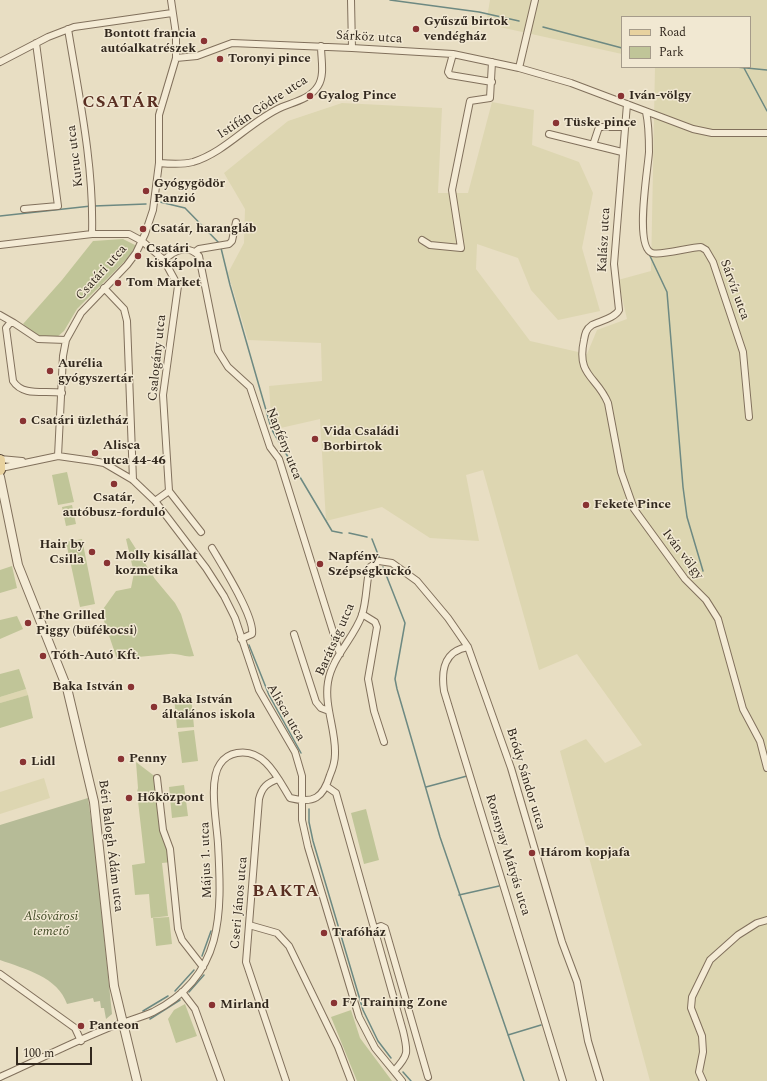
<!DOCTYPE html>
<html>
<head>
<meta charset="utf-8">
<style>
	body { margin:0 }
	#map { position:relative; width:767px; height:1081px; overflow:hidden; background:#e8dec3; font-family:Spectral,serif }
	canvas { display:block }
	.legend { position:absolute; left:621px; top:16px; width:130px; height:52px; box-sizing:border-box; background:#f1e8d2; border:1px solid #a59b8a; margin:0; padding:5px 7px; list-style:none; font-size:12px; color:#32281e }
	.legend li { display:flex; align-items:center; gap:8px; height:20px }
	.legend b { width:20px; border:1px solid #a59b8a }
	.scale { position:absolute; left:16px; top:1047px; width:76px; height:18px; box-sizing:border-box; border:2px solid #32281e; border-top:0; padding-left:5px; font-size:12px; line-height:14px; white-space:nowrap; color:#32281e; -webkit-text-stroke:3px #f1e8d2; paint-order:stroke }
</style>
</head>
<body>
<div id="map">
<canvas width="767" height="1081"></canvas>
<ul class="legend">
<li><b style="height:5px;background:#e8d29f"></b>Road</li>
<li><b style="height:11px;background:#c0c598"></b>Park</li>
</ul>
<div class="scale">100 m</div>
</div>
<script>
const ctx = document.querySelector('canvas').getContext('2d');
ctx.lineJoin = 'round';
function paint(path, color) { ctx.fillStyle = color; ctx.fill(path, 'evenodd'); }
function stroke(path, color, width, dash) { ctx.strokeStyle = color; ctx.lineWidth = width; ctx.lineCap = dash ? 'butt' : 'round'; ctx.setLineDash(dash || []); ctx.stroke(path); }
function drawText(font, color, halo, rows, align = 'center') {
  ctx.font = font + ' Spectral,serif'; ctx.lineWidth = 3; ctx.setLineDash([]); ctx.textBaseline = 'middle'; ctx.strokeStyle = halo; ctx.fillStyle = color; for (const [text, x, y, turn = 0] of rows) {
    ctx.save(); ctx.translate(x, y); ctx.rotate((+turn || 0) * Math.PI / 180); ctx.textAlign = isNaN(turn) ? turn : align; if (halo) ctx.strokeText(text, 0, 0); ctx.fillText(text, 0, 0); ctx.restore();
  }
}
paint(new Path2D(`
	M490 0H767V1081H650L560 751 586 739 605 763 642 745 577 654 539 670 483 470 466 475 479 541 430 538 382 507 326 521 320 419 272 430 269 386 322 381 321 343 248 340 228 273 244 243 245 209 224 173 288 121 342 103 442 108 438 193H468L492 102 534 110 532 145 579 162 593 193 582 248 600 311 558 320 531 290 518 258 477 244 476 269 530 341 587 354 597 330 627 319 618 280 651 271 655 67H750V17H622V54L486 24Z
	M26 689 28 695 0 703V697Z
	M44 778 50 798 0 814V792Z`), '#ddd6b1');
paint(new Path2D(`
	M123 239 137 246 126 260 77 309 64 331 56 338 38 336 23 324 62 280 93 241Z
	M67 472 74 502 58 505 52 475Z
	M72 505 76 524 66 526 62 507Z
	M129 538 155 579 175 603 181 614 194 656C185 658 179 653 169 654L117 659 101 612 116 591 131 588 134 573 126 539Z
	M82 539 95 604 80 607 66 542Z
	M12 566 17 588 0 593V570Z
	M17 616 23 629 0 639V620Z
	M19 669 26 689 0 697V674Z
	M28 695 33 718 0 728V703Z
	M191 695 194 727 177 728 174 697Z
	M194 730 198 761 182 763 178 732Z
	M136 762 157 778 163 830 172 862 162 863 168 916 151 918 149 894 135 895 132 865 145 863 137 792 138 788Z
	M184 785 188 816 172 818 169 787Z
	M366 809 379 860 364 864 351 813Z
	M169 917 172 944 156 946 153 918Z
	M185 1004 197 1036 176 1043 168 1019 174 1010Z
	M351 1010 360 1038 392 1081H357L331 1017Z`), '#c0c598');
paint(new Path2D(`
	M88 798 95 848 112 1014 106 1019 104 1008H101L100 1001 94 1002 93 998 67 1004C58 977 25 969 0 960V825Z`), '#b6bb97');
stroke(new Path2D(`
	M390 0 479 12 519 21
	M543 27 622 48
	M736 67 767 70
	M744 68 767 111
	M160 202 185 208 219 243
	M94 206 146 204
	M0 216 91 206
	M221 248 230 285 270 424
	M650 256 667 292 683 487 687 517 703 571
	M272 430 332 531 342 533
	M349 533 367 537
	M372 539 379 557
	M383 567 405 623 395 679 397 689 440 837 524 1081
	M249 645 269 695 301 753
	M426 787 467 776
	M309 809V822L313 841 363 1010 378 1041 391 1058
	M459 895 499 886
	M202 956 211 931
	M175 991 194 970
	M189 992 204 975
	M143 1011 168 996
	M150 1019 180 1000
	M508 1035 541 1025
	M403 1072 411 1081`), '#6d8982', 1.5);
const minor = new Path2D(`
	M351 0 352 48
	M68 29C79 96 94 166 92 234
	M453 54 448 72 450 75 492 82
	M176 58 197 56 232 43 352 48 453 54 519 68 571 83 693 129 712 133H767
	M0 62 48 37 74 27 172 13
	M519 68 535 0
	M627 104 614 264 619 310C615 318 600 321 592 325 586 329 585 334 584 340 576 376 597 376 608 403L621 472 634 509 685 579 706 600 718 619 743 709 760 741 767 768
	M646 112C649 125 649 139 649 152 648 169 634 247 652 253 661 256 690 247 701 247L706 250 713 262 743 352 749 417
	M549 134 622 152
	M593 145 599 127H623
	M159 163C170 164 182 165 193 162 226 152 250 121 282 107 294 102 310 99 318 86 325 75 321 59 321 46
	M24 209 58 206 36 43
	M422 240 430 245 461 248 452 190 470 101 490 98 492 62
	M0 245 92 234H129L142 241 164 260 178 286 163 395 169 491 155 501
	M195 252 199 249 229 244 232 241 236 222
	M164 260C175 250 187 244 199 256L218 351 228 367 250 387 270 447 279 459 340 654
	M104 288 124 309 127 321 133 480
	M0 315 14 323
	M62 393C45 390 23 397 13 381L6 328 10 323H14L38 339 66 340
	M58 456 63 356 66 340 81 313 127 265 136 253 145 234 153 210 159 163V115L176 58V34L171 0
	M0 459 22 461
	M1 468 58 456 93 461 104 463 133 480 155 501 206 568 224 596 235 618 259 690 295 752 302 776V820L308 847 359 1017 375 1048 402 1081
	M169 491 201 532
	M212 548C222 565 255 617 252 634L241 639
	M362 614 375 622 377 627 368 679 374 711 384 742
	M294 634 316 702 321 708 329 711
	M468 647C444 651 441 670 444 691L563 1081
	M157 778 163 830 170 849 178 929 182 940 203 967
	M278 779C267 783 262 787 259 799L246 962 286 1081
	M326 786 336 793 403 1031C408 1052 409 1055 394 1071
	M249 925 277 933 289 946 338 1047 351 1081
	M373 929 381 926 385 928 428 1077
	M0 974 75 1028 81 1041
	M182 992 195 1009 221 1081
	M0 1077C38 1060 75 1041 113 1026 126 1021 140 1018 153 1012 224 976 222 914 218 844 217 824 208 781 220 764 224 758 231 754 237 753 265 748 278 779 290 798 314 804 323 798 330 775 333 768 335 761 335 754 336 730 324 706 328 682 332 657 354 638 362 615 367 599 366 582 370 567L379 561 392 563 417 581 448 618 468 647 511 768 562 942 577 982 588 1041 600 1081
	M703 1081 699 1072 703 1052 702 1036 691 1008 692 997 710 960 738 935 757 923 767 920`);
const tertiary = new Path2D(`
	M0 477 18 565 67 688 94 802 114 986 137 1081`);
const primary = new Path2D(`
	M0 460V470`);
stroke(minor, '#81705c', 8);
stroke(tertiary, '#81705c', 10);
stroke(primary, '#4f3e30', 12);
stroke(minor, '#f4ebd5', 6);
stroke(tertiary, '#f4ebd5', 8);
stroke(primary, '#e8d29f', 10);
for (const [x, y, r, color] of [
	[416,29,4,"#893333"],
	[204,41,4,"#893333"],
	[220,59,4,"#893333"],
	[310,96,4,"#893333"],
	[621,96,4,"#893333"],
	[556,123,4,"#893333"],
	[146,191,4,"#893333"],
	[143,229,4,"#893333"],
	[138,256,4,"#893333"],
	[118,283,4,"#893333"],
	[50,371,4,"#893333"],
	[23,421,4,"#893333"],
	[315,439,4,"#893333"],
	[95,453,4,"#893333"],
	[114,484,4,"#893333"],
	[586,505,4,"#893333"],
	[92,552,4,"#893333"],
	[107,563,4,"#893333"],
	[320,564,4,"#893333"],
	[28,623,4,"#893333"],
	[43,656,4,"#893333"],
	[131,687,4,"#893333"],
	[154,707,4,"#893333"],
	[121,759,4,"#893333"],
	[23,762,4,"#893333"],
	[129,798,4,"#893333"],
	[532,853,4,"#893333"],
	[324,933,4,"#893333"],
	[334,1003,4,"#893333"],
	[212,1005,4,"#893333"],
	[81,1026,4,"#893333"]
]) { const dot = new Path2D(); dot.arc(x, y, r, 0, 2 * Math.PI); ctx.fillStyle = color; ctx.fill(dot); stroke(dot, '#f1e8d2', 1.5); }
drawText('bold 13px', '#32281e', '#f1e8d2', [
	["Gyűszű birtok",424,22],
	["vendégház",424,37],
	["Bontott francia",196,34,"right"],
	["autóalkatrészek",196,49,"right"],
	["Toronyi pince",228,59],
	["Gyalog Pince",318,96],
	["Iván-völgy",629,96],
	["Tüske pince",564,123],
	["Gyógygödör",154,184],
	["Panzió",154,199],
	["Csatár, harangláb",151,229],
	["Csatári",146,249],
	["kiskápolna",146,264],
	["Tom Market",126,283],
	["Aurélia",58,364],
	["gyógyszertár",58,379],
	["Csatári üzletház",31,421],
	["Vida Családi",323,432],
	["Borbirtok",323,447],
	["Alisca",103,446],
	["utca 44-46",103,461],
	["Csatár,",114,498,"center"],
	["autóbusz-forduló",114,513,"center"],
	["Fekete Pince",594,505],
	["Hair by",84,545,"right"],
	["Csilla",84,560,"right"],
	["Molly kisállat",115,556],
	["kozmetika",115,571],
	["Napfény",328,557],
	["Szépségkuckó",328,572],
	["The Grilled",36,616],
	["Piggy (büfékocsi)",36,631],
	["Tóth-Autó Kft.",51,656],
	["Baka István",123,687,"right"],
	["Baka István",162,700],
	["általános iskola",162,715],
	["Penny",129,759],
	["Lidl",31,762],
	["Hőközpont",137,798],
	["Három kopjafa",540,853],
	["Trafóház",332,933],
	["F7 Training Zone",342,1003],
	["Mirland",220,1005],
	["Panteon",89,1026]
], 'left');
drawText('13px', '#32281e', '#f1e8d2', [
	["Sárköz utca",369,38,3],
	["Istifán Gödre utca",263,108,-33],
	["Kuruc utca",76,156,-97],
	["Kalász utca",605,240,-87],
	["Csatári utca",102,273,-48],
	["Sárvíz utca",734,290,70],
	["Csalogány utca",158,358,-84],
	["Napfény utca",283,444,68],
	["Iván völgy",682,555,53],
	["Barátság utca",336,640,-66],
	["Alisca utca",285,713,60],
	["Bródy Sándor utca",525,779,73],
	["Béri Balogh Ádám utca",110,846,83],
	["Rozsnyay Mátyás utca",507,855,73],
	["Május 1. utca",207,860,-92],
	["Cseri János utca",240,903,-85]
]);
drawText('italic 13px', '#434c27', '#f1e8d2', [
	["Alsóvárosi",51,917],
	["temető",51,932]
]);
ctx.letterSpacing = '1px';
drawText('bold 17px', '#5a2f22', '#f1e8d2', [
	["CSATÁR",121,104],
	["BAKTA",286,893]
]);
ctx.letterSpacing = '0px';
</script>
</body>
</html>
